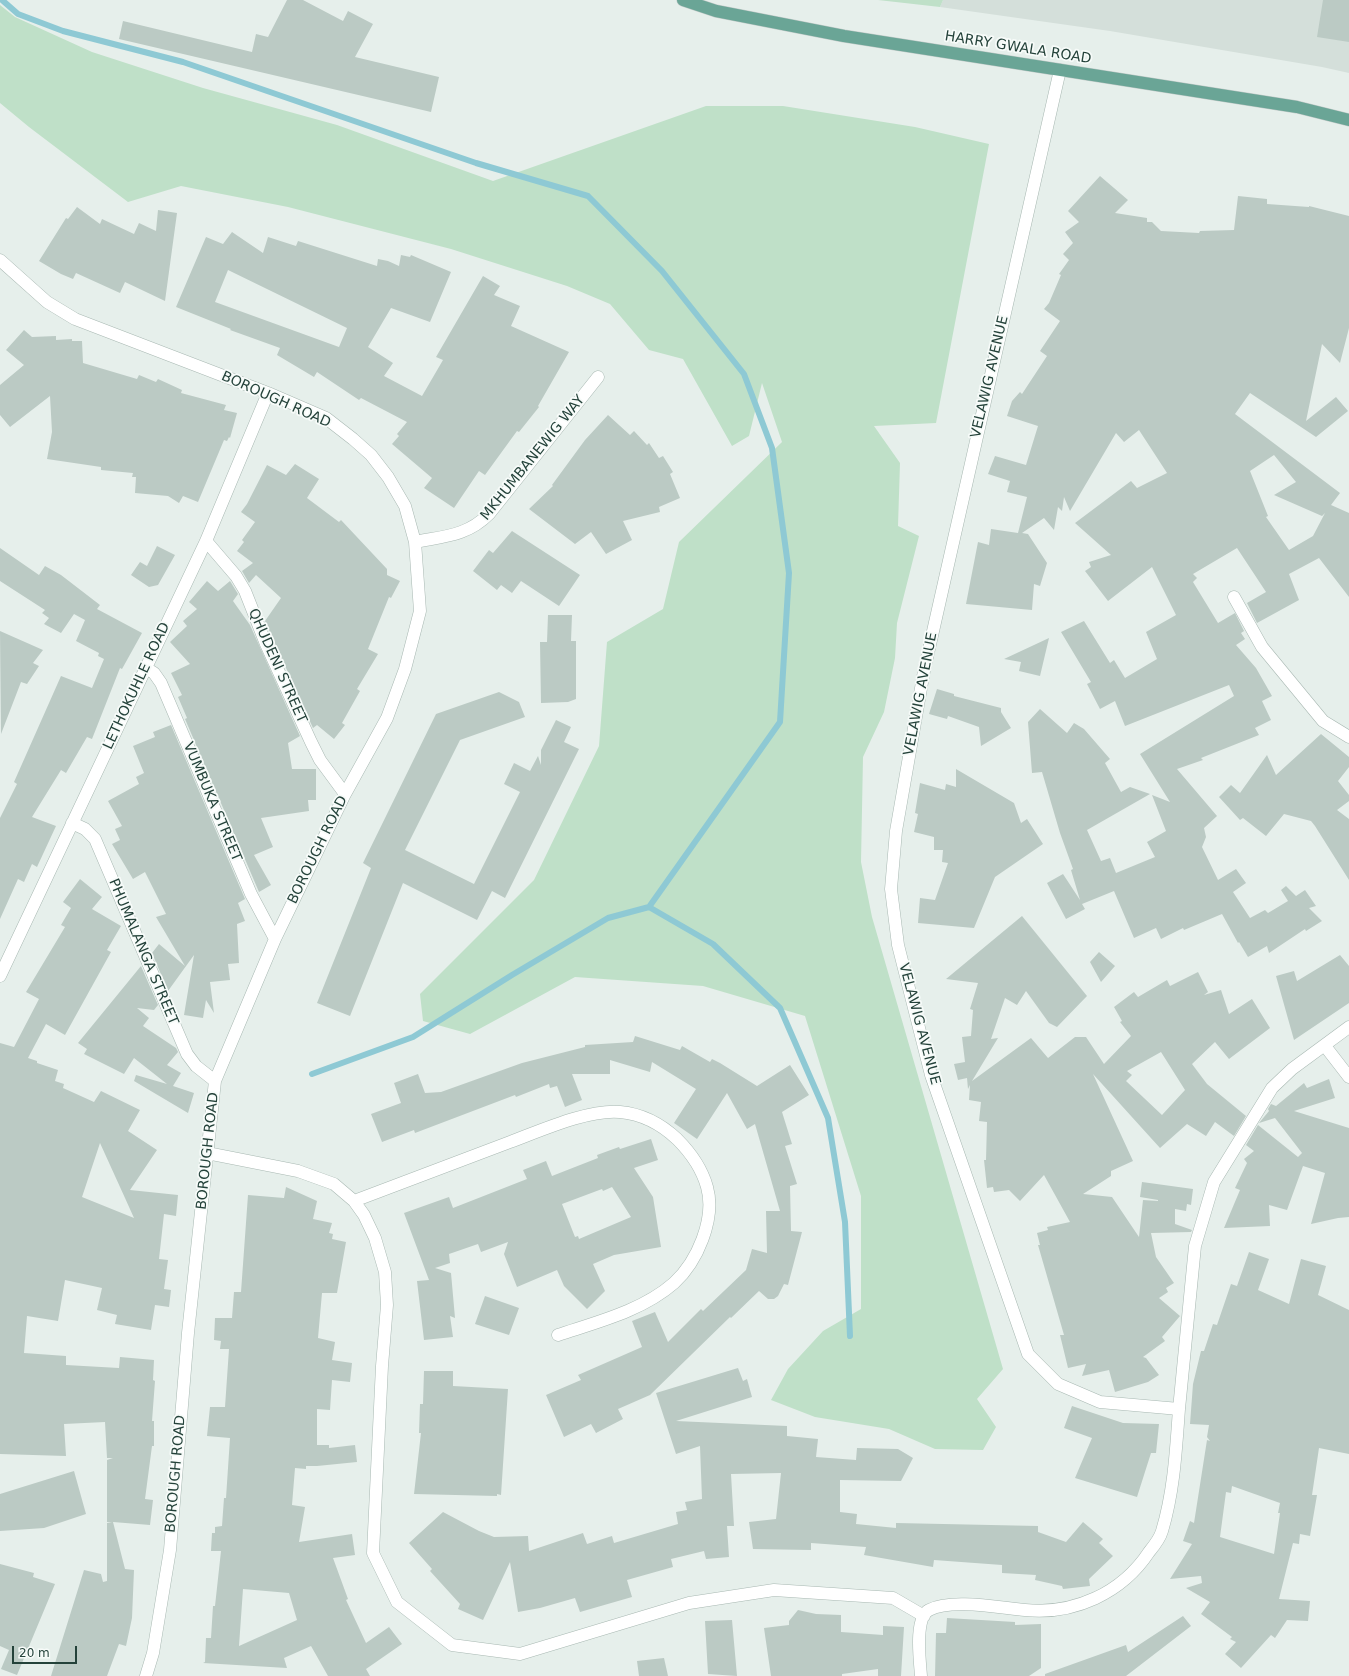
<!DOCTYPE html>
<html>
<head>
<meta charset="utf-8">
<style>
	body { margin:0 }
	#map { position:relative; width:1349px; height:1676px; overflow:hidden; background:#e6efeb; font-family:"DejaVu Sans",sans-serif }
	canvas { display:block }
	.scale { position:absolute; left:12px; top:1646px; width:65px; height:18px; box-sizing:border-box; border:2px solid #24423a; border-top:0; padding-left:5px; font-size:12px; line-height:14px; white-space:nowrap; color:#24423a; -webkit-text-stroke:3px #f7fbf9; paint-order:stroke }
</style>
</head>
<body>
<div id="map">
<canvas width="1349" height="1676"></canvas>
<div class="scale">20 m</div>
</div>
<script>
const ctx = document.querySelector('canvas').getContext('2d');
ctx.lineJoin = 'round';
function paint(path, color) { ctx.fillStyle = color; ctx.fill(path, 'evenodd'); }
function stroke(path, color, width, dash) { ctx.strokeStyle = color; ctx.lineWidth = width; ctx.lineCap = dash ? 'butt' : 'round'; ctx.setLineDash(dash || []); ctx.stroke(path); }
function drawText(font, color, halo, rows, align = 'center') {
  ctx.font = font + ' "DejaVu Sans",sans-serif'; ctx.lineWidth = 3.5; ctx.setLineDash([]); ctx.textBaseline = 'middle'; ctx.strokeStyle = halo; ctx.fillStyle = color; for (const [text, x, y, turn = 0] of rows) {
    ctx.save(); ctx.translate(x, y); ctx.rotate((+turn || 0) * Math.PI / 180); ctx.textAlign = isNaN(turn) ? turn : align; if (halo) ctx.strokeText(text, 0, 0); ctx.fillText(text, 0, 0); ctx.restore();
  }
}
paint(new Path2D(`
	M943 0H1349V73L1322 67 1110 31 940 7Z`), '#d4dfda');
paint(new Path2D(`
	M878 0H943L940 7Z
	M0 5 15 17 92 52 203 88 337 125 493 181 706 106H783L915 127 989 144 936 423 874 426 900 463 898 526 919 536 897 623 895 658 884 712 863 757 861 862 872 917 1003 1369 977 1399 996 1427 983 1450 935 1449 889 1429 815 1417 771 1400 788 1369 823 1331 861 1309V1196L805 1016 703 986 575 977 470 1034 423 1021 420 994 534 880 599 746 607 642 663 609 679 542 782 442 762 383 749 436 732 446 683 359 649 350 610 304 567 286 451 249 288 207 181 186 128 202 29 127 0 103Z`), '#bfe0c8');
stroke(new Path2D(`
	M2 0 18 14 63 31 183 62 476 163 588 196 662 271 744 374 772 448 789 573 780 722 649 907 713 944 780 1008 828 1118 845 1222 850 1336
	M312 1074 413 1037 512 975 608 918 649 907`), '#8ec9d4', 6);
paint(new Path2D(`
	M287 0H303L343 21 348 11 373 24 355 57 439 77 431 112 119 39 123 21 252 52 256 34 268 37Z
	M1323 0H1349V42L1317 37Z
	M1100 176 1128 200 1115 213 1147 218V222H1152L1161 231 1199 233 1200 231 1234 230 1238 196 1267 199V204L1309 207V206L1349 216V328L1340 363 1322 344 1306 421 1336 397 1348 411 1316 437 1250 393 1235 414 1340 493 1331 505 1349 513V597L1319 558 1289 574 1299 600 1257 623 1247 603 1266 592 1237 548 1193 574 1197 578 1193 582 1218 623 1235 613 1244 631 1241 633 1245 639 1236 645 1256 668 1272 696 1262 701 1271 720 1255 728 1259 735 1201 758 1203 760 1177 769 1217 816 1204 828 1206 837 1202 847 1218 880 1236 869 1246 883 1233 892 1250 918 1265 910 1268 913 1288 901 1281 890 1286 886 1296 896 1305 890 1316 906 1309 908 1322 921 1306 931 1305 929 1269 953 1267 946 1248 957 1239 942 1238 943 1222 914 1184 930 1183 928 1161 939 1156 928 1134 938 1114 891 1082 904 1085 909 1066 919 1047 883 1063 874 1080 900 1071 870 1073 869 1060 833 1042 772 1032 773 1028 722 1040 709 1067 733 1074 723 1084 729 1110 759 1105 763 1121 792 1130 787 1150 794 1087 830 1101 861 1110 858 1116 873 1155 857 1147 842 1166 831 1152 795 1170 802 1140 754 1234 696 1229 685 1125 726 1115 701 1100 709 1087 684 1091 682 1061 632 1084 621 1110 663 1114 660 1125 678 1157 659 1146 632 1176 615 1152 567 1108 601 1085 571 1091 567 1089 562 1111 555 1075 523 1131 481 1137 488 1167 473 1139 430 1124 442 1116 433 1070 511 1064 497 1062 511 1058 507 1054 530 1044 518 1022 533 1028 534 1047 563 1040 586 1034 584 1032 610 966 604 978 542 989 545 991 529 1018 533 1027 497 1007 492 1010 481 988 474 995 456 1026 465 1038 426 1007 416 1012 401 1020 392 1022 394 1047 356 1040 351 1060 321 1044 309 1049 303 1061 275 1059 274 1069 260 1063 254 1073 243 1065 232 1079 222 1068 211ZM1274 455 1296 482 1274 495 1322 516 1325 513 1313 536 1289 550 1266 517 1268 516 1250 471Z
	M77 207 100 224 102 219 134 234 139 223 156 231 158 210 177 213 165 301 125 282 120 293 76 273 73 279 61 274 39 261 66 218 68 219Z
	M232 232 263 253 268 237 296 246 298 241 377 266 378 259 388 261 399 266 401 255 410 257 411 255 451 272 430 322 391 308 368 347 393 363 384 376 422 396 443 360 436 357 483 276 500 286 494 295 520 306 511 326 569 352 538 406 539 407 519 432 517 431 485 475 479 471 454 508 424 488 432 478 392 444 399 436 397 434 407 422 361 398 359 400 317 372 314 377 277 355 280 348 230 330 231 329 176 307 206 237 223 244ZM228 270 347 328 339 347 215 302Z
	M24 330 32 337 56 336V340L72 339V341H82L83 363 137 379 139 375 156 382 158 379 182 390 181 393 226 405 224 410 237 413 230 438 229 437 227 441 224 440 198 502 183 496 179 503 168 496 135 493 136 477H132L133 473 101 470V467L47 459 52 432 50 396 10 427 0 415V385L24 365 6 350Z
	M608 415 630 435 634 431 647 445 649 443 659 458 663 456 673 472 670 474 680 498 659 507 660 512 623 521 632 540 606 554 591 532 575 544 529 509 553 486 552 485 585 440Z
	M295 464 319 479 307 498 339 522 341 520 387 569V575L400 581 391 598 389 597 368 649 378 654 357 689 360 691 342 723 345 725 334 739 317 725 313 728 265 621 281 598 256 575 249 583 242 571 253 563 237 551 244 542 242 540 255 522 241 512 247 504 267 465 286 475Z
	M512 531 580 575 559 606 521 581 512 593 501 585 497 590 473 571 489 550 493 553Z
	M157 546 175 555 158 585 149 587 131 575 140 562 147 566Z
	M0 548 39 575 45 566 61 575 100 605 97 609 142 633 122 669 120 668 92 739 87 737 66 773 61 770 32 817 56 826 37 867 32 864 24 882 18 879 0 919V818L17 784 14 782 61 676 92 688 104 659 98 656 99 653 76 641 85 620 74 614 61 633 44 624 49 618 42 613 45 610 0 581Z
	M207 581 218 591 230 581 238 594 233 601 250 625 300 736 288 743 292 769H316V800H308L309 811 261 818 273 847 254 855 271 885 259 892 185 719 187 718 178 697 182 695 171 673 190 664 170 642 187 626 183 621 197 609 189 602Z
	M548 615H572L571 641H576V699L568 702 541 703 540 642H547Z
	M0 631 43 650 33 663 39 666 27 684 21 682 1 734Z
	M1049 638 1040 676 1019 671 1021 662 1004 659Z
	M937 689 954 694V696L1001 708V712L1011 728 981 746 979 727 948 716 947 719 929 714Z
	M499 692 519 702 525 717 460 740 405 850 474 884 520 792 504 784 514 763 530 771 538 756 541 765V750L556 720 571 727 564 742 579 749 505 898 492 891 477 920 403 883 350 1016 317 1003 371 868 363 863 436 714Z
	M171 725 245 899 238 903 245 921 237 924 239 963 228 964 230 980 210 982 214 1013 206 1000 203 1018 184 1015 194 955 168 991 152 953 159 944 185 966 156 917 166 914 145 872 133 879 112 844 120 840 115 829 122 826 108 801 139 784 136 777 144 773 133 746 155 737 153 732Z
	M1321 734 1349 757V767L1338 781 1349 795V801L1337 810 1349 819V880L1315 826 1311 821 1284 814 1266 836 1243 818 1240 820 1219 797 1231 785 1240 793 1267 755 1276 775Z
	M956 769 1014 803 1021 823 1027 819 1043 844 995 877 974 928 918 923 920 898 935 900 948 863 942 862 943 850H934V837L914 832 918 814 915 813 920 783 945 790 946 784 956 787Z
	M80 879 102 897 92 909 121 926 107 950 111 952 65 1035 46 1024 28 1058 37 1061V1063L58 1070 55 1081 64 1084 63 1088 94 1102 101 1091 140 1110 128 1131 157 1150 130 1190 178 1195 176 1216 164 1214 159 1259 168 1260 164 1289 171 1290 169 1307 155 1305 151 1330 115 1324 117 1315 97 1310 102 1288 65 1280 58 1321 27 1316 24 1353 66 1356V1365L119 1368 120 1357 154 1360 153 1380 155 1381 152 1421H154V1446H152L145 1499 153 1500 150 1525 113 1522 125 1569 134 1570 132 1618 126 1646 119 1644 107 1676H51L84 1570 101 1574 103 1582 107 1581V1523L112 1522H107V1460L113 1458H107L105 1422 64 1424 66 1456 0 1454V1043L14 1047 39 999 26 992 65 927 61 925 71 908 63 902ZM100 1143 125 1198 134 1218 82 1197Z
	M1022 916 1087 996 1057 1027 1049 1023 1026 991 1017 1005 1005 998 991 1039 998 1038 972 1081 1031 1038 1048 1058 1075 1037H1086L1104 1064 1131 1036 1120 1022 1122 1021 1114 1007 1134 992 1138 997 1167 980 1170 986 1198 972 1208 992 1204 995 1221 990 1229 1014 1252 999 1270 1028 1229 1059 1215 1042 1192 1064 1207 1084 1246 1116 1234 1136 1215 1122 1206 1136 1187 1124 1160 1148 1093 1074 1133 1161 1111 1171V1176L1083 1194 1112 1197 1139 1237 1143 1200 1158 1201V1200L1140 1197 1142 1182 1193 1189 1191 1205 1187 1204 1186 1211 1175 1209V1224L1192 1230 1191 1232 1151 1233 1156 1257 1174 1283 1166 1288 1168 1292 1159 1298 1180 1316 1162 1337 1165 1341 1143 1357 1146 1358 1159 1375 1148 1382 1115 1392 1109 1370 1082 1376 1086 1364 1068 1368 1060 1335H1064L1038 1245H1040L1037 1233 1048 1230 1047 1227 1070 1222 1044 1175 1020 1201 1009 1190 994 1192 993 1187 987 1188 984 1160H986L987 1122 979 1121 981 1102 969 1100 970 1085 968 1089 967 1078 958 1080 954 1064 965 1062 962 1037 971 1036 973 1010 970 1009 978 983 946 979ZM1161 1052 1185 1090 1162 1115 1126 1081 1132 1075 1127 1071Z
	M1099 952 1115 966 1101 982 1090 962Z
	M1340 955 1349 966V1003L1294 1040 1276 976 1294 971 1297 981Z
	M141 966 158 1005 154 1010 137 1008 149 1018 143 1026 176 1048 178 1052 167 1065 181 1073 173 1086 194 1093 188 1113 134 1081 136 1075 167 1084 134 1058 124 1074 84 1054 87 1049 78 1043Z
	M635 1036 680 1050 682 1046 710 1062 712 1059 720 1063 757 1086 790 1065 809 1095 782 1112 792 1144 785 1146 797 1184 790 1186 791 1231 802 1232 788 1285 784 1284 778 1296 774 1299H768L759 1291 731 1318 730 1317 650 1395 618 1409 623 1419 596 1433 591 1424 564 1437 546 1395 581 1380 578 1375 642 1347 632 1321 655 1312 668 1342 701 1309 703 1311 746 1270 752 1249 767 1253 766 1211H780L755 1124 747 1129 727 1093 697 1139 674 1123 696 1089 652 1062 650 1072 610 1060V1074H572L582 1100 565 1107 557 1086 550 1088 549 1084 516 1097 515 1095 415 1133 414 1130 382 1142 371 1114 401 1103 394 1083 418 1074 425 1093 441 1092 522 1063 585 1047V1045L633 1042Z
	M1329 1079 1335 1098 1294 1111 1349 1128V1217L1338 1218 1311 1224 1325 1173 1303 1166 1287 1210 1269 1205 1270 1226 1224 1228 1240 1190 1235 1188 1247 1163 1244 1159 1254 1151 1246 1145 1258 1125 1298 1157 1302 1153 1275 1118 1259 1123 1269 1111 1268 1109 1271 1104 1276 1106 1304 1083 1307 1088Z
	M651 1139 658 1160 634 1168 653 1197 661 1247 614 1255 593 1264 605 1291 587 1309 564 1286 557 1270 517 1287 504 1254 508 1242 481 1252 478 1244 449 1254 450 1263 435 1268 451 1273 455 1318 450 1316 453 1337 424 1340 417 1281 429 1280 404 1213 449 1197 453 1208 527 1179 523 1170 546 1161 552 1176 598 1158 597 1155 619 1147 620 1149ZM612 1187 631 1217 579 1239 578 1236 575 1237 562 1204 602 1189 603 1191Z
	M286 1187 317 1201 313 1219 332 1223 329 1233 333 1234 332 1239 346 1242 337 1293H322L318 1338 335 1342 332 1360 352 1363 350 1382 332 1380 330 1410 317 1409V1445H329V1448L355 1445 357 1462 317 1466H306V1469L295 1468 292 1505 305 1507 299 1542 352 1534 355 1555 333 1558 348 1599 346 1600 366 1643 389 1627 402 1644 366 1669 370 1676H328L311 1646 284 1658 287 1668 203 1663 205 1662 206 1638H211L213 1606H215L221 1551H211L212 1533H215V1527L222 1526 224 1498H226L230 1438 207 1436 210 1407H225L229 1349H220L221 1341 214 1340 215 1318H232L234 1292H241L248 1195 284 1198ZM243 1589 289 1593 297 1620 239 1646Z
	M1249 1252 1269 1259 1258 1290 1289 1304 1301 1259 1326 1266 1318 1295 1349 1310V1454L1319 1448 1312 1495H1317L1310 1536 1300 1534 1299 1544 1293 1543 1279 1599 1310 1601 1308 1621 1287 1620 1275 1638 1271 1635 1241 1668 1225 1654 1236 1642 1230 1639 1232 1637 1201 1614 1210 1602 1186 1588 1202 1583 1201 1576 1170 1579 1192 1544 1183 1541 1190 1521 1194 1523 1207 1440 1210 1441 1207 1437 1209 1425 1190 1424 1193 1384 1201 1351H1204L1213 1324 1217 1325 1231 1284 1237 1286ZM1232 1486 1280 1503 1278 1513H1280L1274 1554 1220 1537 1226 1492 1231 1493Z
	M485 1296 519 1308 509 1335 475 1324Z
	M738 1368 743 1381 747 1379 752 1397 676 1421 787 1426V1436L818 1439 816 1457 856 1460 857 1448 898 1449 913 1458 901 1481 840 1480V1512L857 1514 856 1524 896 1528V1523L1038 1526V1532L1066 1542 1083 1522 1103 1539 1099 1543 1113 1556 1089 1579 1090 1586 1063 1589 1062 1586 1035 1580 1036 1575 1002 1573V1565L934 1560 933 1567 864 1555 866 1547 811 1543V1550L753 1549 749 1522 776 1519 781 1473 731 1474 734 1526H727L729 1557 706 1559 704 1551 671 1559 673 1567 627 1580 632 1597 580 1612 575 1598 540 1608 518 1612 510 1562 483 1620 458 1609 460 1604 430 1571 432 1569 409 1543 443 1512 479 1531 494 1537 528 1536 529 1551 583 1533 587 1544 612 1536 614 1543 678 1524 676 1512 687 1510 685 1502 702 1499 700 1446 676 1454 656 1393Z
	M424 1371H453V1386L508 1389 501 1495 497 1494V1496L414 1494 421 1433H419L420 1404H423Z
	M1072 1406 1123 1423 1159 1424 1156 1453H1151L1137 1497 1075 1478 1092 1438 1064 1428Z
	M74 1471 86 1514 44 1528 0 1531V1494Z
	M0 1564 34 1573 33 1577 55 1584 17 1675 1 1669 9 1650 0 1646Z
	M798 1610 816 1614 841 1615V1632L883 1635V1626L904 1627 901 1676H878V1669L842 1674V1676H771L764 1628 789 1625V1621Z
	M1183 1616 1191 1626 1126 1676H1045V1674L1126 1645 1128 1652Z
	M947 1618 1015 1622V1625L1041 1624V1668L1029 1676H935L936 1633H946Z
	M732 1620 737 1676 708 1674 705 1621Z
	M664 1658 668 1676H639L637 1661Z`), '#bbcac4');
const minor = new Path2D(`
	M0 260 47 302 75 319 268 393 326 418 353 439 371 455 388 477 405 506 415 542 420 611 405 669 387 718 345 794 275 939 215 1081 188 1333 170 1550 153 1653 146 1676
	M206 541 236 576 245 591 266 644 311 742 320 760 345 794
	M415 542C445 536 467 536 489 514L598 377
	M1234 597 1262 647 1323 721 1349 737
	M146 668 154 673 161 683 251 894 275 939
	M72 823 85 829 95 839 187 1054 196 1066 215 1081
	M0 976 206 541 268 393
	M1325 1046 1349 1077
	M207 1153 298 1171 334 1184 354 1201 364 1215 375 1238 385 1272 387 1305 382 1366 373 1553 397 1602 452 1645 520 1654 689 1603 774 1590 893 1598 924 1616
	M354 1201C406 1181 458 1162 510 1142 540 1131 588 1109 620 1112 643 1114 661 1124 677 1139 690 1152 702 1169 707 1187 716 1219 697 1262 674 1283 642 1311 597 1322 558 1335
	M1179 1409 1195 1246 1214 1182 1272 1088 1292 1069 1349 1027
	M921 1676C920 1661 914 1618 929 1610 951 1598 1001 1608 1025 1610 1074 1615 1122 1593 1149 1552 1154 1546 1160 1538 1162 1531 1174 1491 1176 1450 1179 1409L1100 1402 1058 1384 1028 1354 931 1075 898 945 891 889 896 831 924 671 1060 70`);
const major = new Path2D(`
	M683 0 716 11 844 36 1297 107 1349 120`);
stroke(minor, '#a8b8b2', 13);
stroke(major, '#c2cac8', 13);
stroke(minor, '#fff', 12);
stroke(major, '#6aa596', 12);
drawText('14px', '#24423a', '#f7fbf9', [
	["HARRY GWALA ROAD",1018,48,9],
	["VELAWIG AVENUE",990,377,-77],
	["BOROUGH ROAD",276,400,24],
	["MKHUMBANEWIG WAY",533,458,-51],
	["QHUDENI STREET",277,666,66],
	["LETHOKUHLE ROAD",137,686,-65],
	["VELAWIG AVENUE",921,694,-79],
	["VUMBUKA STREET",212,802,67],
	["BOROUGH ROAD",318,850,-64],
	["PHUMALANGA STREET",143,952,67],
	["VELAWIG AVENUE",919,1024,75],
	["BOROUGH ROAD",208,1151,-84],
	["BOROUGH ROAD",176,1474,-85]
]);
</script>
</body>
</html>
